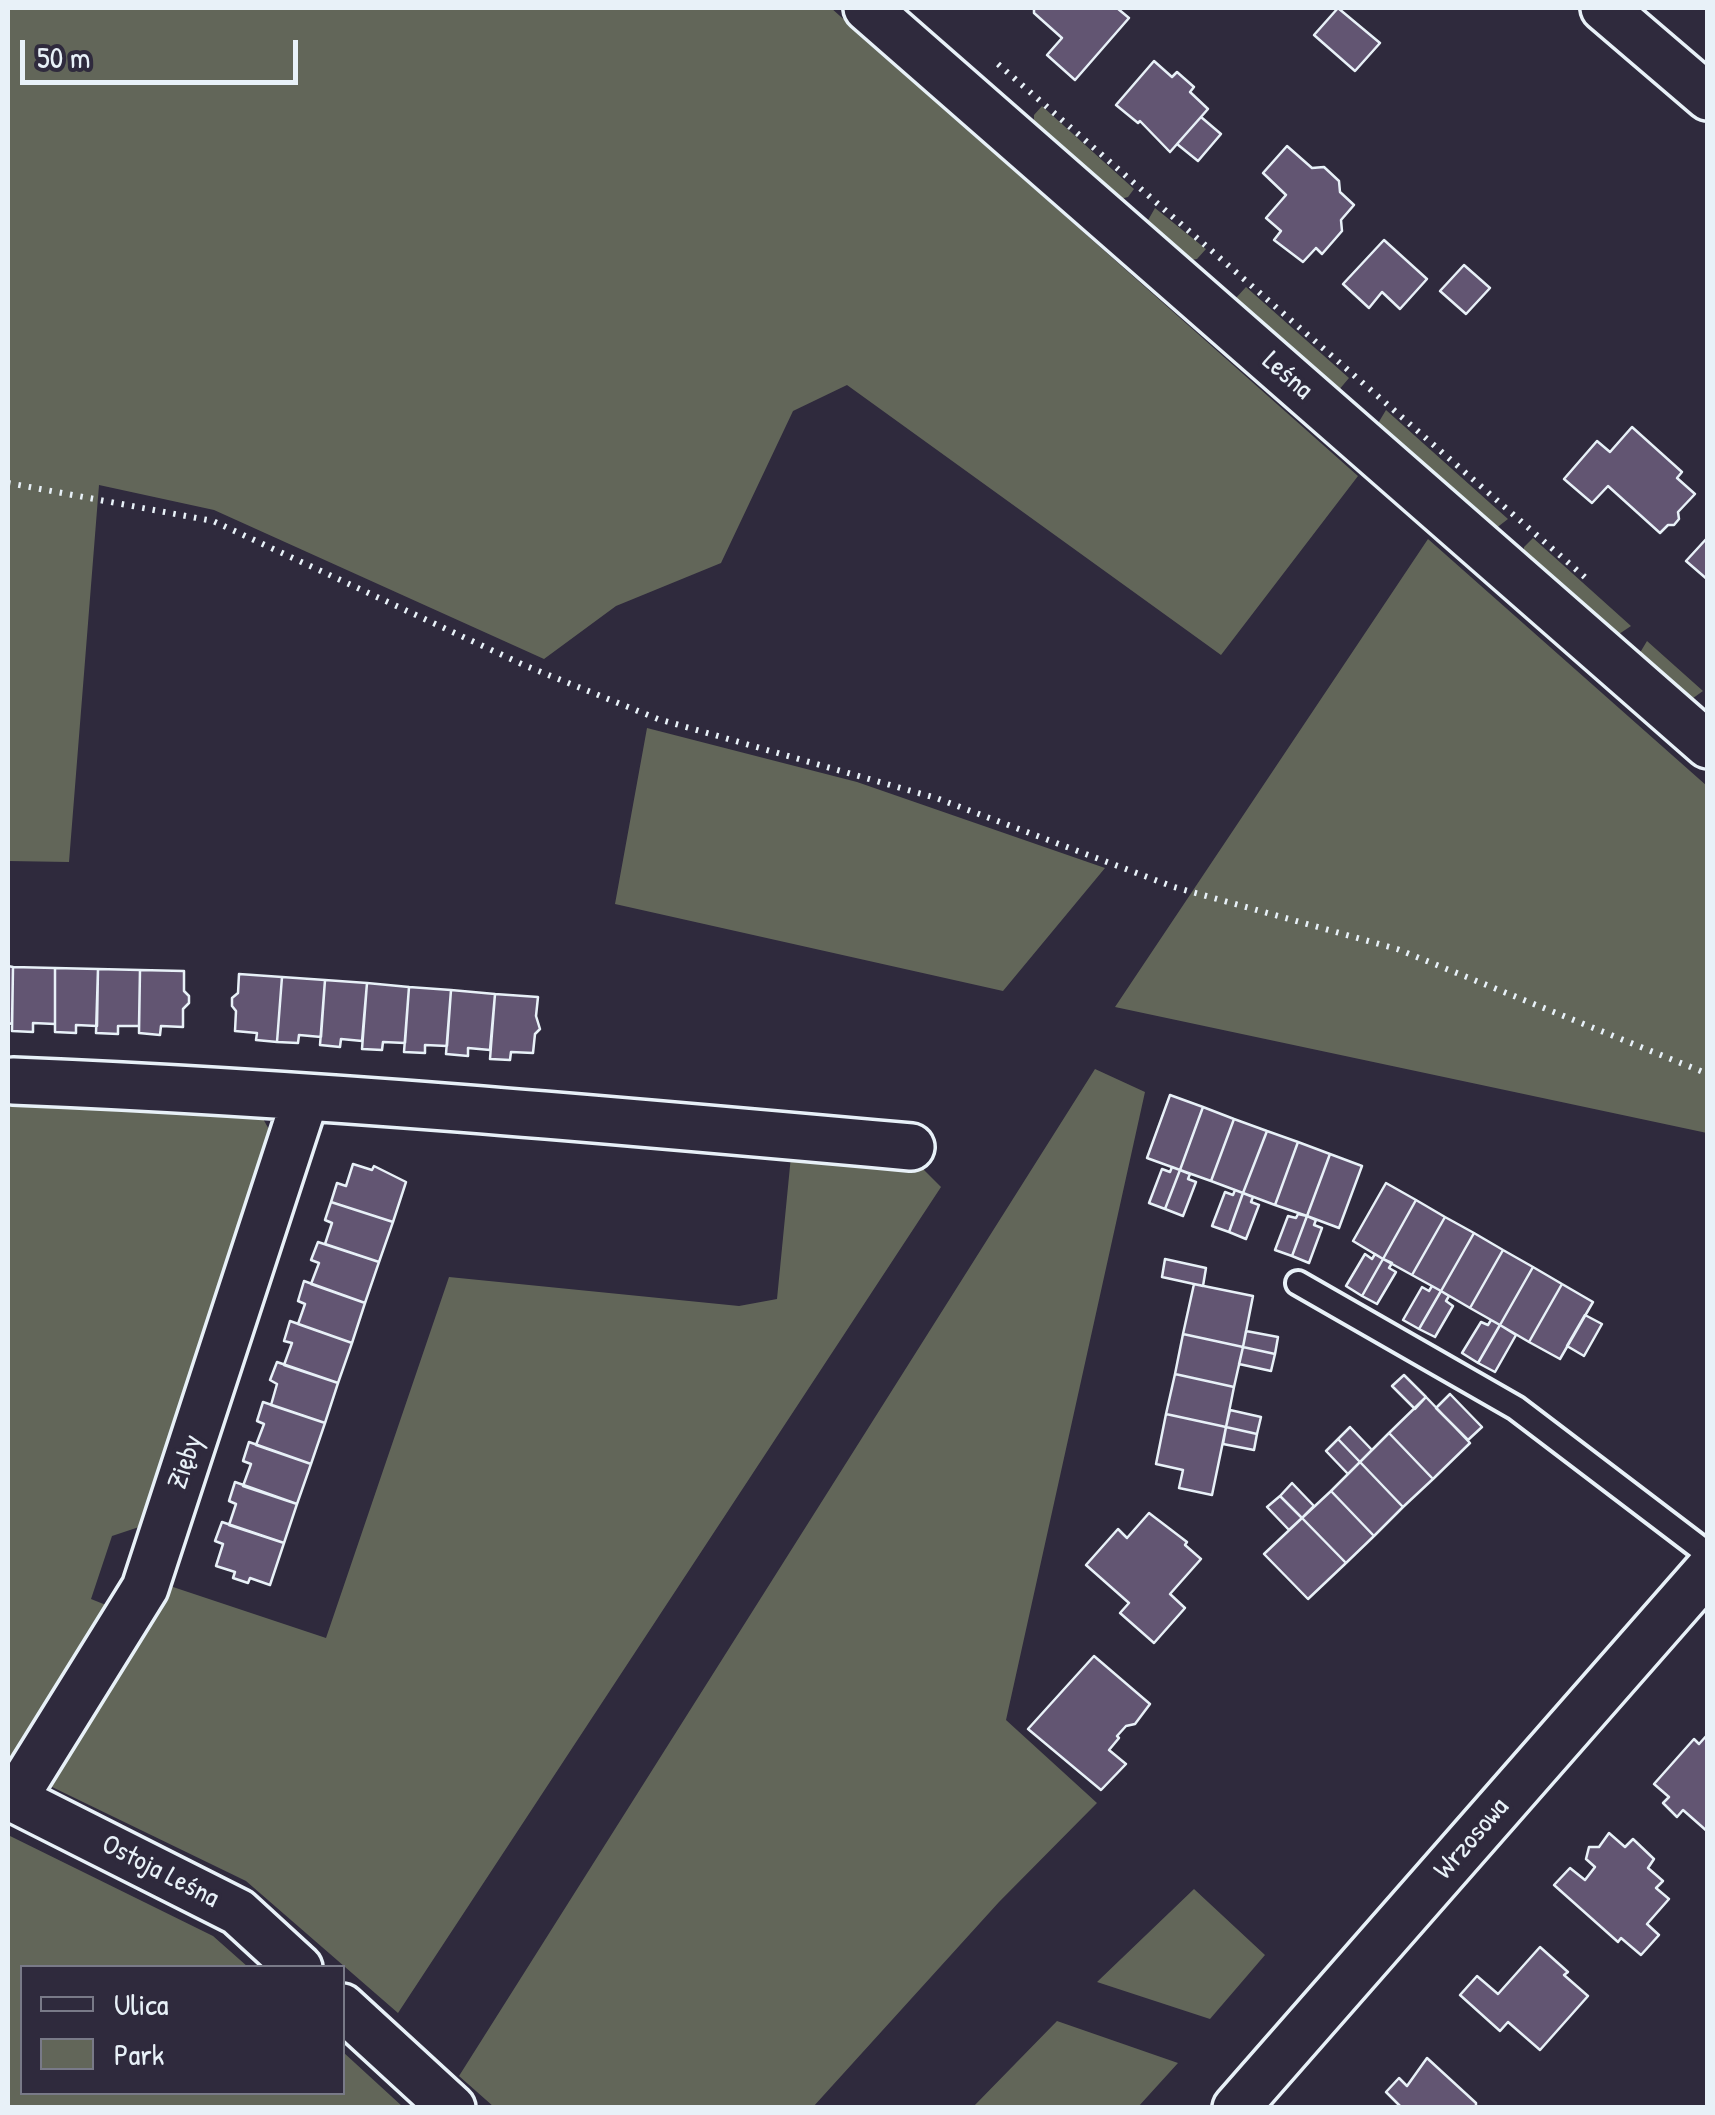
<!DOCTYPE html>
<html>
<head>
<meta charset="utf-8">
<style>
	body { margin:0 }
	#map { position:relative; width:1715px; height:2115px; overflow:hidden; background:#2f2a3d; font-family:"Patrick Hand",sans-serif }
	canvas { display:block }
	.frame { position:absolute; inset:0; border:10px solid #e8f1f8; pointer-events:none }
	.legend { position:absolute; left:20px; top:1965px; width:325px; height:130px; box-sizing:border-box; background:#2f2a3d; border:2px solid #797a88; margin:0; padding:12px 18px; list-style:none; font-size:30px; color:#e8f1f8 }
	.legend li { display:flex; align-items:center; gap:20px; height:50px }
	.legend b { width:50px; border:2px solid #797a88 }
	.scale { position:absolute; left:20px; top:40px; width:278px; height:45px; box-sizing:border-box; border:5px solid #e8f1f8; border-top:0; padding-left:12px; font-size:30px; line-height:35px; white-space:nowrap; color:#e8f1f8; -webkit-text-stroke:8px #2f2a3d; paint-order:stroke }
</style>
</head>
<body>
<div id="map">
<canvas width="1715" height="2115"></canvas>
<div class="frame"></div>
<ul class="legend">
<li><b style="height:12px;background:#2f2a3d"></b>Ulica</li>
<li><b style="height:28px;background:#626659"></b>Park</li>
</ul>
<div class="scale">50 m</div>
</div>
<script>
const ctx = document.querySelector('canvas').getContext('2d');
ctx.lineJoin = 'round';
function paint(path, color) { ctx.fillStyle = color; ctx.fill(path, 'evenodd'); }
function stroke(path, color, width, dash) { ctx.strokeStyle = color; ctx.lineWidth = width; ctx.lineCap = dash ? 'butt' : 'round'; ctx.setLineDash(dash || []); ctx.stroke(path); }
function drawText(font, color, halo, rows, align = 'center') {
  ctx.font = font + ' "Patrick Hand",sans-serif'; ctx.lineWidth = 8; ctx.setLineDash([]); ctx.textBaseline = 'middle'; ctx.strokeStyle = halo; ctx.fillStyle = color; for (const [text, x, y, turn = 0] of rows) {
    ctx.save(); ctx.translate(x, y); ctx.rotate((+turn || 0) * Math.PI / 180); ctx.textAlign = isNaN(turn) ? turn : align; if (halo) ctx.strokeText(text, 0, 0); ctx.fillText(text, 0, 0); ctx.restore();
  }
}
paint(new Path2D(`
	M8 8H831L1358 476 1221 655 847 385 793 411 721 563 616 606 544 659 214 510 99 485 69 862 8 861Z
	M1042 106 1134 189 1128 197 1120 199 1034 121V115Z
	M1155 208 1206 249 1197 259 1191 260 1147 222Z
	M1246 287 1349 378 1338 391 1235 299Z
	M1386 410 1508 519 1495 529 1377 425Z
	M1533 538 1631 626 1616 636 1524 554V547Z
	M1428 539 1707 786V1133L1115 1007Z
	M1647 641 1703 691 1689 701 1638 656Z
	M647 728 857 782 1105 868 1003 991 615 904Z
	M1095 1069 1145 1092 1006 1720 1097 1803 999 1902 813 2107H494L459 2076Z
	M8 1101 257 1108 276 1142 148 1524 112 1536 91 1599 111 1607 8 1766Z
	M791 1156 920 1166 941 1187 398 2013 246 1881 50 1786 54 1756 170 1586 326 1638 449 1277 739 1306 777 1299Z
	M8 1835 213 1936 248 1967 22 1968V2092H342L343 2052 403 2107H8Z
	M1194 1889 1265 1955 1210 2019 1097 1982Z
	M1057 2021 1178 2063 1138 2107H973Z`), '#626659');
const building = new Path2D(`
	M1034 8H1117L1129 18 1075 80 1047 55 1062 38 1034 13Z
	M1338 8 1380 43 1355 71 1314 35Z
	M1154 61 1172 77 1177 72 1194 87 1190 92 1208 109 1170 152 1140 121 1138 123 1116 105Z
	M1201 117 1221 134 1198 161 1177 144Z
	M1287 146 1312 168 1324 167 1339 181 1340 192 1354 205 1341 220 1342 231 1322 254 1316 248 1303 262 1274 240 1281 231 1266 218 1286 195 1263 173Z
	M1384 240 1427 279 1400 309 1382 292 1369 308 1343 284Z
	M1464 265 1490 288 1466 314 1440 291Z
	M1632 427 1682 472 1677 478 1695 494 1678 512 1679 519 1674 525H1668L1660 533 1608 486 1592 503 1564 479 1597 441 1610 452Z
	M1708 537V580L1686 561Z
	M8 966 13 967 12 1024 8 1023Z
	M13 967 55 968V1024L33 1023V1032L12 1031Z
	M55 968 98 969 97 1026 76 1025V1033L55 1032Z
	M98 969 140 970 139 1026H118V1034L96 1033Z
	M140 970 184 971V991L189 996V1003L183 1009V1027L161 1026 160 1035 139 1033Z
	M239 974 282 977 277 1042 256 1040 257 1033 235 1031 236 1011 232 1006V998L238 993Z
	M282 977 325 980 321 1037 299 1035 298 1043 277 1042Z
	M325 980 367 983 362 1041 341 1039 340 1047 320 1045Z
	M367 983 409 987 405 1043 383 1042 382 1050 362 1049Z
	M409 987 451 990 447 1046 425 1045V1053L404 1052Z
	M451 990 495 994 490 1050 468 1048V1056L446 1054Z
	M495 994 538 997 536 1016 540 1029 535 1034 533 1053 511 1052 510 1060 490 1059Z
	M1170 1095 1203 1107 1180 1170 1147 1158Z
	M1203 1107 1234 1119 1211 1181 1180 1170Z
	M1234 1119 1267 1131 1243 1193 1211 1181Z
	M1267 1131 1298 1142 1275 1205 1243 1193Z
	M1298 1142 1330 1154 1307 1216 1275 1205Z
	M1330 1154 1362 1166 1339 1228 1307 1216Z
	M353 1164 372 1170 374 1166 406 1182 393 1222 331 1202 337 1183 346 1186Z
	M1172 1167 1180 1170 1165 1209 1149 1203 1162 1169 1170 1172Z
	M1180 1170 1190 1174 1188 1179 1196 1182 1183 1216 1165 1209Z
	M1386 1183 1416 1200 1383 1259 1353 1241Z
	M1235 1190 1243 1193 1229 1232 1212 1226 1225 1192 1233 1195Z
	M1243 1193 1253 1197 1251 1202 1259 1205 1246 1239 1229 1232Z
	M1416 1200 1445 1217 1412 1275 1383 1259Z
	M331 1202 393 1222 379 1262 325 1244 332 1223 325 1220Z
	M1298 1214 1307 1216 1292 1256 1275 1250 1288 1216 1296 1218Z
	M1307 1216 1316 1220 1314 1225 1322 1228 1309 1263 1292 1256Z
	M1445 1217 1474 1233 1441 1291 1412 1275Z
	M1474 1233 1503 1250 1470 1308 1441 1291Z
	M318 1242 379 1262 365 1303 311 1284 319 1263 311 1260Z
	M1503 1250 1533 1267 1500 1325 1470 1308Z
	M1365 1254 1372 1259 1375 1254 1383 1259 1362 1296 1346 1286Z
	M1165 1259 1206 1268 1203 1286 1162 1277Z
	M1383 1259 1392 1263 1389 1268 1396 1272 1377 1304 1362 1296Z
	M1533 1267 1562 1284 1529 1342 1500 1325Z
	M304 1281 365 1303 352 1343 298 1324 305 1304 298 1301Z
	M1194 1284 1253 1296 1243 1347 1183 1334Z
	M1562 1284 1593 1302 1560 1359 1529 1342Z
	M1432 1286 1441 1291 1419 1329 1403 1320 1422 1287 1429 1291Z
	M1441 1291 1449 1296 1446 1301 1453 1306 1435 1337 1419 1329Z
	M1585 1315 1602 1324 1584 1356 1567 1346Z
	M1491 1320 1500 1325 1478 1363 1462 1353 1481 1322 1488 1325Z
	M290 1321 352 1343 338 1383 284 1365 292 1343 284 1341Z
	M1500 1325 1516 1335 1495 1372 1478 1363Z
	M1246 1331 1278 1337 1275 1354 1243 1347Z
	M1183 1334 1243 1347 1234 1387 1175 1374Z
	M1243 1347 1275 1354 1271 1371 1239 1364Z
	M277 1362 338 1383 325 1423 271 1405 277 1384 270 1380Z
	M1175 1374 1234 1387 1226 1427 1166 1414Z
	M1404 1375 1426 1397 1415 1409 1392 1386Z
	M1450 1394 1482 1427 1468 1440 1436 1408Z
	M1426 1397 1470 1443 1433 1479 1389 1433Z
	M263 1402 325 1423 311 1464 256 1445 264 1424 257 1421Z
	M1230 1410 1261 1417 1257 1434 1226 1427Z
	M1166 1414 1226 1427 1212 1495 1179 1488 1183 1470 1156 1464Z
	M1226 1427 1257 1434 1254 1450 1223 1444Z
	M1350 1427 1372 1450 1360 1462 1338 1439Z
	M1389 1433 1433 1479 1403 1507 1360 1462Z
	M1338 1439 1360 1462 1348 1474 1326 1451Z
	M249 1442 311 1464 297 1504 243 1486 251 1464 243 1461Z
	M1360 1462 1403 1507 1374 1536 1331 1491Z
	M235 1482 297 1504 284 1543 229 1525 236 1504 229 1501Z
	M1292 1483 1314 1506 1302 1518 1280 1496Z
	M1331 1491 1374 1536 1346 1563 1302 1518Z
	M1280 1496 1302 1518 1289 1530 1267 1507Z
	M1149 1513 1187 1542 1185 1545 1201 1559 1170 1594 1185 1608 1154 1643 1120 1613 1129 1603 1086 1565 1118 1529 1127 1538Z
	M1302 1518 1346 1563 1308 1599 1264 1554Z
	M222 1522 284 1543 270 1585 250 1578 248 1583 233 1578 235 1572 216 1566 223 1544 215 1541Z
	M1094 1656 1150 1704 1135 1724 1126 1726 1117 1736 1119 1738 1109 1750 1126 1764 1101 1790 1028 1729Z
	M1708 1734V1832L1683 1810 1677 1817 1663 1803 1669 1797 1654 1784 1694 1739 1699 1744Z
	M1609 1833 1625 1847 1633 1839 1654 1859 1648 1868 1663 1881 1656 1888 1669 1899 1647 1924 1659 1935 1641 1955 1621 1938 1618 1942 1554 1885 1570 1868 1585 1880 1595 1867 1586 1859 1589 1847H1599Z
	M1540 1947 1568 1972 1564 1975 1588 1996 1540 2050 1508 2022 1500 2031 1460 1995 1477 1976 1498 1994Z
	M1427 2058 1476 2103V2108H1402L1386 2092 1399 2078 1407 2086Z`);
paint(building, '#625572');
stroke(building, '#e8f1f8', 2.5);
const lane = new Path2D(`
	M1298 1283 1516 1408 1708 1554`);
const street = new Path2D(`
	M867 8 1708 745
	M1604 8 1708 97
	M13 1081C313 1093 612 1120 911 1147
	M8 1796 238 1912 299 1968
	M14 1799 145 1588 305 1099
	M342 2007 452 2108
	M1236 2108 1708 1570`);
stroke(lane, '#e8f1f8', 30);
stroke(street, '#e8f1f8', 52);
stroke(new Path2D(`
	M998 64 1587 579
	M8 483 213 521 526 666 658 719 936 798 1174 887 1397 949 1708 1074`), '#e8f1f8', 6, [2.5, 8]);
stroke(lane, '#2f2a3d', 22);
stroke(street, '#2f2a3d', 45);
drawText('28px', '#e8f1f8', '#2f2a3d', [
	["Leśna",1287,376,41],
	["Zięby",186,1462,-72],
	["Wrzosowa",1472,1839,-49],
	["Ostoja Leśna",160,1872,27]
]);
</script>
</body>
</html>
